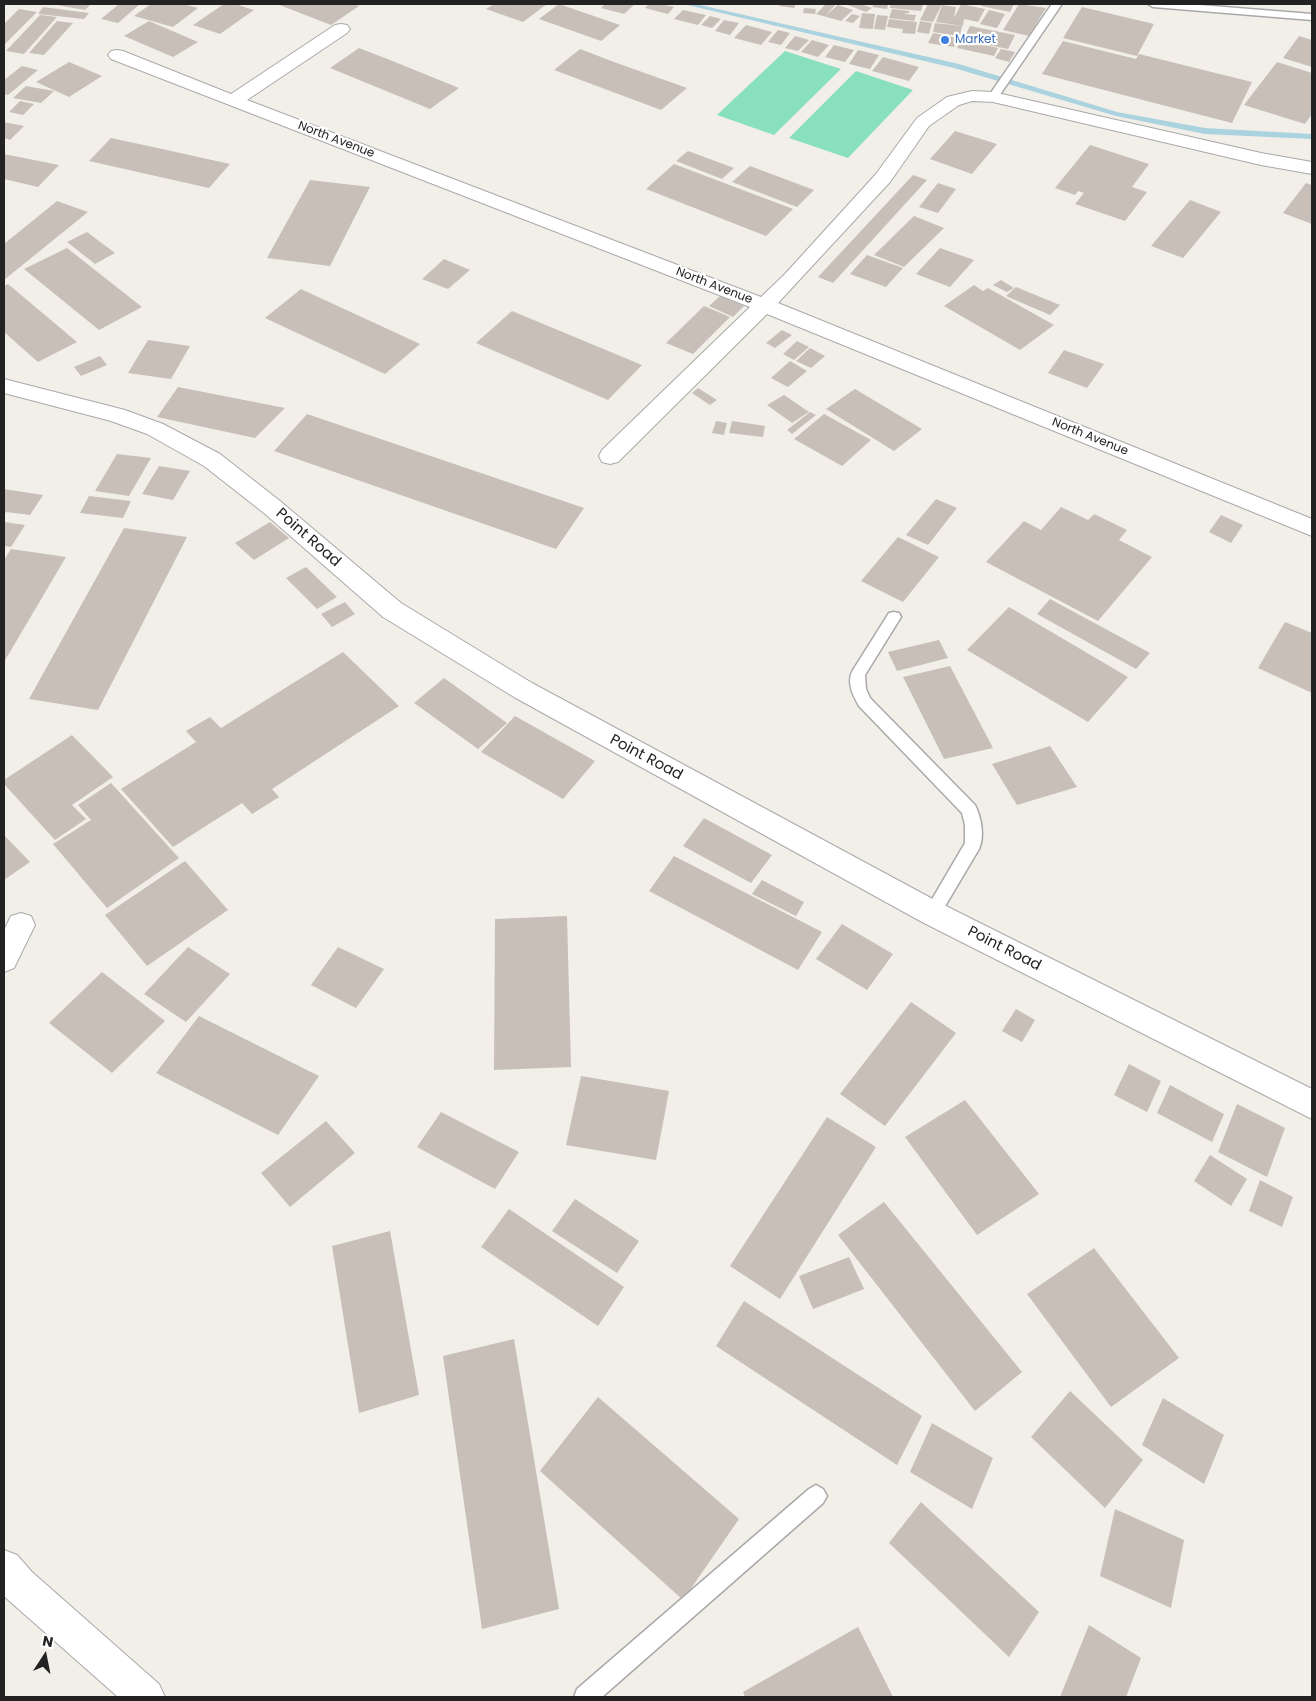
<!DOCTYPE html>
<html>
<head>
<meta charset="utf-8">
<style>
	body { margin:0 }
	#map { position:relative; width:1316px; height:1701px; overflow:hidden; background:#f2efe9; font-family:Poppins,sans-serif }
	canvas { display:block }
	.frame { position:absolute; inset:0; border:5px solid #222; pointer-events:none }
	.north { position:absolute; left:20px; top:1631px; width:50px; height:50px; -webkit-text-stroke:4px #fff; paint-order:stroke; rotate:11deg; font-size:14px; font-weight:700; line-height:20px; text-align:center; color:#222 }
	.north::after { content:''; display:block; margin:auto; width:18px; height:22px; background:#222; clip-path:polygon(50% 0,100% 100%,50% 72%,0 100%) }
</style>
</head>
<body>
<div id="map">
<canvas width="1316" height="1701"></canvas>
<div class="frame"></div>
<div class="north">N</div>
</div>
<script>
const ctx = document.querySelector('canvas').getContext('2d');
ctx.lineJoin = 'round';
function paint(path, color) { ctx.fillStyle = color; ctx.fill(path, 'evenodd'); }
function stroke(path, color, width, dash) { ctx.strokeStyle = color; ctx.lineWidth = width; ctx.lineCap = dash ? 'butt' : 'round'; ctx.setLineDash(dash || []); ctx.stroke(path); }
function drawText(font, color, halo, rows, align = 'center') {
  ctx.font = font + ' Poppins,sans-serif'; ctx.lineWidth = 4.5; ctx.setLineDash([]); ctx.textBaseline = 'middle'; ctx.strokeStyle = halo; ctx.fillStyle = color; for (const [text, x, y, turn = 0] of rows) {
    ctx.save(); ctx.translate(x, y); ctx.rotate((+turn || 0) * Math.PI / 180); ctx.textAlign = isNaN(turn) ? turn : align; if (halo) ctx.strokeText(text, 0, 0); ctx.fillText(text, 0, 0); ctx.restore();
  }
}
paint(new Path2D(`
	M785 51 841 69 774 135 717 115Z
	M856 71 913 90 848 158 789 138Z`), '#88e0be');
paint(new Path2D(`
	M683 4H696L959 64 1117 112 1205 128 1312 134V139L1205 134 1116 116 954 68Z`), '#aad3df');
paint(new Path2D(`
	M51 4H91L85 10Z
	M119 4H140L118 23 101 19Z
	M151 4H183L198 8 173 27 134 16Z
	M224 4H235L254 10 220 34 193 25Z
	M277 4H354L359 6 331 25Z
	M494 4H547L523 22 486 9Z
	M559 4 620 25 601 41 539 19Z
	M605 4H635L624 14 601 8Z
	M649 4H660L674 7 668 14 645 8Z
	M780 4H796L794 8 779 6Z
	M826 4 835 5 826 15 838 5 853 10 841 21 816 14Z
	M845 4H861L872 8 866 12Z
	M874 4H888L887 9 872 7Z
	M891 4H923L921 11 890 8Z
	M928 4H942L933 22 920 20Z
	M961 4 985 9 978 22 964 19 963 26 936 22 942 5 956 7 954 18Z
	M982 4H1014L1010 12 981 6Z
	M1019 4 1046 8 1029 36 1003 30Z
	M43 7 89 13 84 19 38 14Z
	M1082 7 1154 24 1137 56 1063 38Z
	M804 8 816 9 815 14 803 13Z
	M19 9 37 12 4 45V24Z
	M892 9 909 11V13L903 14 916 15 914 21 889 18Z
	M683 10 706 15 698 25 674 19Z
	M989 10 1005 14 997 28 980 24Z
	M862 13 875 14 873 29 859 28Z
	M852 14 860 16 853 23 845 21Z
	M40 15 57 17 24 54 6 51Z
	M877 15 888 16 885 30 874 29Z
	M710 16 721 19 712 28 701 25Z
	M889 19 917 22 915 34 902 33 903 29 887 27Z
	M724 20 739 23 730 35 715 31Z
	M57 21 73 23 44 55 29 53Z
	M149 21 198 42 173 57 124 36Z
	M920 21 932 23 929 34 917 32Z
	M935 23 962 26 960 36 933 32Z
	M746 25 772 32 761 45 734 38Z
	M970 26 1015 35 1008 49 963 40Z
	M778 30 790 33 781 45 768 42Z
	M933 33 958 38 954 47 928 43Z
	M795 36 809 40 798 51 785 48Z
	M1299 36 1312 40V67L1283 58Z
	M812 40 829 45 818 57 801 52Z
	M961 40 998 48 994 56 957 48Z
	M1063 41 1136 59 1139 54 1252 82 1232 123 1042 74Z
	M834 45 854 50 845 62 825 57Z
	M359 48 390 60 459 88 430 109 330 68Z
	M580 49 614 62 687 88 661 110 554 70Z
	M1001 49 1015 52 1009 62 995 58Z
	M858 50 879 55 870 69 849 64Z
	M883 57 919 67 909 81 872 71Z
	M69 62 102 76 69 97 36 82Z
	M1277 62 1312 73V114L1305 124 1244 105Z
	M22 66 38 70 8 95 4 94V80Z
	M26 86 54 91 41 103 13 98Z
	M20 101 34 104 23 115 9 112Z
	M4 122 24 126 10 140 4 138Z
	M955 131 997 144 972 174 930 159Z
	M111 138 153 147 230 164 209 188 89 161Z
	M1090 145 1149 164 1132 187 1147 192 1125 221 1075 204 1084 193 1078 191 1075 195 1055 188Z
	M688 151 734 168 722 179 676 161Z
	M4 154 59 165 38 187 4 179Z
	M674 164 793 209 766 236 646 189Z
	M750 166 814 190 797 207 732 182Z
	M913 175 927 180 833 283 818 277Z
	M310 180 370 187 330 266 267 258Z
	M938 183 956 189 938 213 919 207Z
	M1306 183 1312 185V224L1283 213Z
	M1190 200 1221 212 1183 258 1151 246Z
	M57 201 88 212 4 280V244Z
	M914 216 944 228 904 267 874 255Z
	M87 232 115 253 95 264 67 242Z
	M67 248 142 307 99 330 24 269Z
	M940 248 974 260 950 287 916 274Z
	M867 255 903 268 886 287 850 274Z
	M444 259 470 270 448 289 422 279Z
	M1001 280 1014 288 1007 292 993 285Z
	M8 284 77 342 38 362 4 332V286Z
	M974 285 983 291 988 288 1054 325 1020 350 944 306Z
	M1016 287 1060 305 1050 315 1006 296Z
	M301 289 420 344 385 374 265 318Z
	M720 296 744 306 733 317 709 306Z
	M704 306 730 317 693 354 666 343Z
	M512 311 642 365 608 400 476 343Z
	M782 330 792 335 775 348 766 343Z
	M148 340 190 346 171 379 128 373Z
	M797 341 809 347 794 360 783 354Z
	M810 348 825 356 811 368 796 361Z
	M1064 350 1104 364 1087 388 1048 373Z
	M100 356 107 365 81 376 74 367Z
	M790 361 807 371 788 387 771 378Z
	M178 387 285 408 255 438 157 417Z
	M698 388 717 400 710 405 692 393Z
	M855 389 922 429 894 451 826 409Z
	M784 395 809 412 792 423 767 405Z
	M810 412 816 415 792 434 787 430Z
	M307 414 584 508 556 549 274 451Z
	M824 414 871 440 842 466 794 439Z
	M716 421 727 423 724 435 712 433Z
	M732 421 765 426 763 437 729 433Z
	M117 454 151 458 129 496 95 491Z
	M159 466 190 471 173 500 142 494Z
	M4 489 43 495 30 515 6 512 4 515Z
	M89 496 131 501 123 518 80 513Z
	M936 499 957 508 928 545 906 535Z
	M1061 507 1088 520 1094 514 1127 530 1119 540 1152 557 1098 621 986 562 1024 521 1041 530Z
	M1221 515 1243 525 1231 543 1209 532Z
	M4 522 25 525 11 547 4 546Z
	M270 522 289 538 254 560 235 543Z
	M124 528 187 537 98 710 29 699Z
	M898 537 939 557 903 602 861 581Z
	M11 549 66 557 4 662V560Z
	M306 567 337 597 317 609 286 578Z
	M1050 599 1150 653 1136 669 1037 614Z
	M345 602 355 614 332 627 321 614Z
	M1009 607 1128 677 1088 722 967 650Z
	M1285 622 1312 633V693L1258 668Z
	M939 640 948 658 897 671 888 652Z
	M343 652 399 706 272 789 279 797 252 814 242 803 173 847 121 789 196 742 186 731 210 717 221 728Z
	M950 666 993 748 944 759 903 677Z
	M444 678 507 723 478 749 414 703Z
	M515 716 595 761 563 799 481 752Z
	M72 735 113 777 72 805 86 819 55 840 4 784V780Z
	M1050 746 1077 787 1017 805 992 764Z
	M111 783 179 858 107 908 53 844 91 820 78 805Z
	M704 818 772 855 751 883 683 846Z
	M4 835 30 862 4 880Z
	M674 856 822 932 798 970 649 891Z
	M185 861 228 910 147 966 105 915Z
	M762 880 804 902 796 916 752 894Z
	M567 916 571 1067 494 1070 495 919Z
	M842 924 893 954 867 990 816 959Z
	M188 947 230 974 186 1022 144 994Z
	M338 947 384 969 356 1008 311 985Z
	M102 972 165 1021 112 1073 49 1023Z
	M911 1002 956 1033 885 1126 840 1094Z
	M1016 1009 1035 1020 1022 1042 1002 1031Z
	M199 1016 319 1076 278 1135 156 1073Z
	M1129 1064 1161 1081 1147 1112 1114 1095Z
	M581 1076 669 1091 656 1160 566 1145Z
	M1170 1085 1224 1114 1212 1142 1157 1113Z
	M965 1100 1039 1194 977 1235 905 1137Z
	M1237 1104 1285 1128 1267 1177 1218 1152Z
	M441 1112 519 1152 495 1189 417 1147Z
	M827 1117 876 1147 780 1299 730 1266Z
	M326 1121 355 1153 290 1207 261 1173Z
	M1210 1155 1247 1179 1231 1206 1194 1181Z
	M1260 1180 1293 1197 1282 1227 1249 1211Z
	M575 1199 639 1241 617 1273 552 1231Z
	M884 1202 1022 1372 975 1411 838 1235Z
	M509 1209 624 1287 598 1326 481 1247Z
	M390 1231 419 1395 359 1413 332 1246Z
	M1094 1248 1179 1358 1111 1407 1027 1294Z
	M849 1257 864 1289 813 1309 799 1276Z
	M744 1301 922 1416 897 1465 716 1346Z
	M514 1339 559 1609 482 1629 443 1356Z
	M1070 1391 1143 1460 1105 1508 1031 1437Z
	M598 1397 739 1519 683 1600 540 1471Z
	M1163 1398 1224 1435 1204 1484 1142 1445Z
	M932 1423 993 1458 972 1509 910 1472Z
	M921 1502 1039 1612 1009 1657 889 1543Z
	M1115 1509 1184 1540 1171 1608 1100 1576Z
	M1089 1625 1141 1658 1126 1697H1060Z
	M858 1627 893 1697H745L743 1692Z`), '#c7bfb8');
const lane = new Path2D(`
	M1052 4H1062L997 99H989L988 97Z
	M1148 4H1187L1312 14V20L1153 7Z
	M894 612 899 613 901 617 865 675 866 689 870 698 975 805C981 817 985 836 979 849L938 918 932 920 926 918 924 913 965 843V825L962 813 859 706C853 695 846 682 853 670L889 613Z
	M816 1485 823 1489 827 1496 823 1503 602 1697H574L577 1689 809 1489Z`);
const street = new Path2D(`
	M341 24 347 25 350 29 347 33 247 100 761 297 785 274 876 174 917 118 947 97 972 91 993 92 1261 153 1312 162V174L1261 165 993 102 972 101 959 105 929 126 890 182 778 303 1312 519V536L767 314 618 462 610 464 602 462 599 456 602 450 750 307 111 59 108 55 111 51 117 50 123 51 231 94 335 25Z
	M4 379 125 410 163 424 220 454 280 501 401 603 532 683 942 904 1312 1089V1119L922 922 514 697 383 617 264 513 204 466 147 434 111 421 4 393Z
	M21 913 31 916 35 925 14 968 4 972V930L11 916Z
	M4 1550 17 1555 32 1572 159 1684 165 1697H118L6 1598 4 1595Z`);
stroke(lane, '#a9a9a9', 3);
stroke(street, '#a9a9a9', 2);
paint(lane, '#fff');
paint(street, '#fff');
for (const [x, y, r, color] of [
	[945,40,5,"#3f7fe0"]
]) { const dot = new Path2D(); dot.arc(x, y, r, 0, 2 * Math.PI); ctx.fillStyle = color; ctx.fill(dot); stroke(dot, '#fff', 2); }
drawText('12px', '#366cbe', '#fff', [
	["Market",955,40]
], 'left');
drawText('12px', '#222', '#fff', [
	["North Avenue",336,140,21],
	["North Avenue",714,286,21],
	["North Avenue",1090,437,22]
]);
drawText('15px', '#222', '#fff', [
	["Point Road",308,538,41],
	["Point Road",646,758,28],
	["Point Road",1004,949,27]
]);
</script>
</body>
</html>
